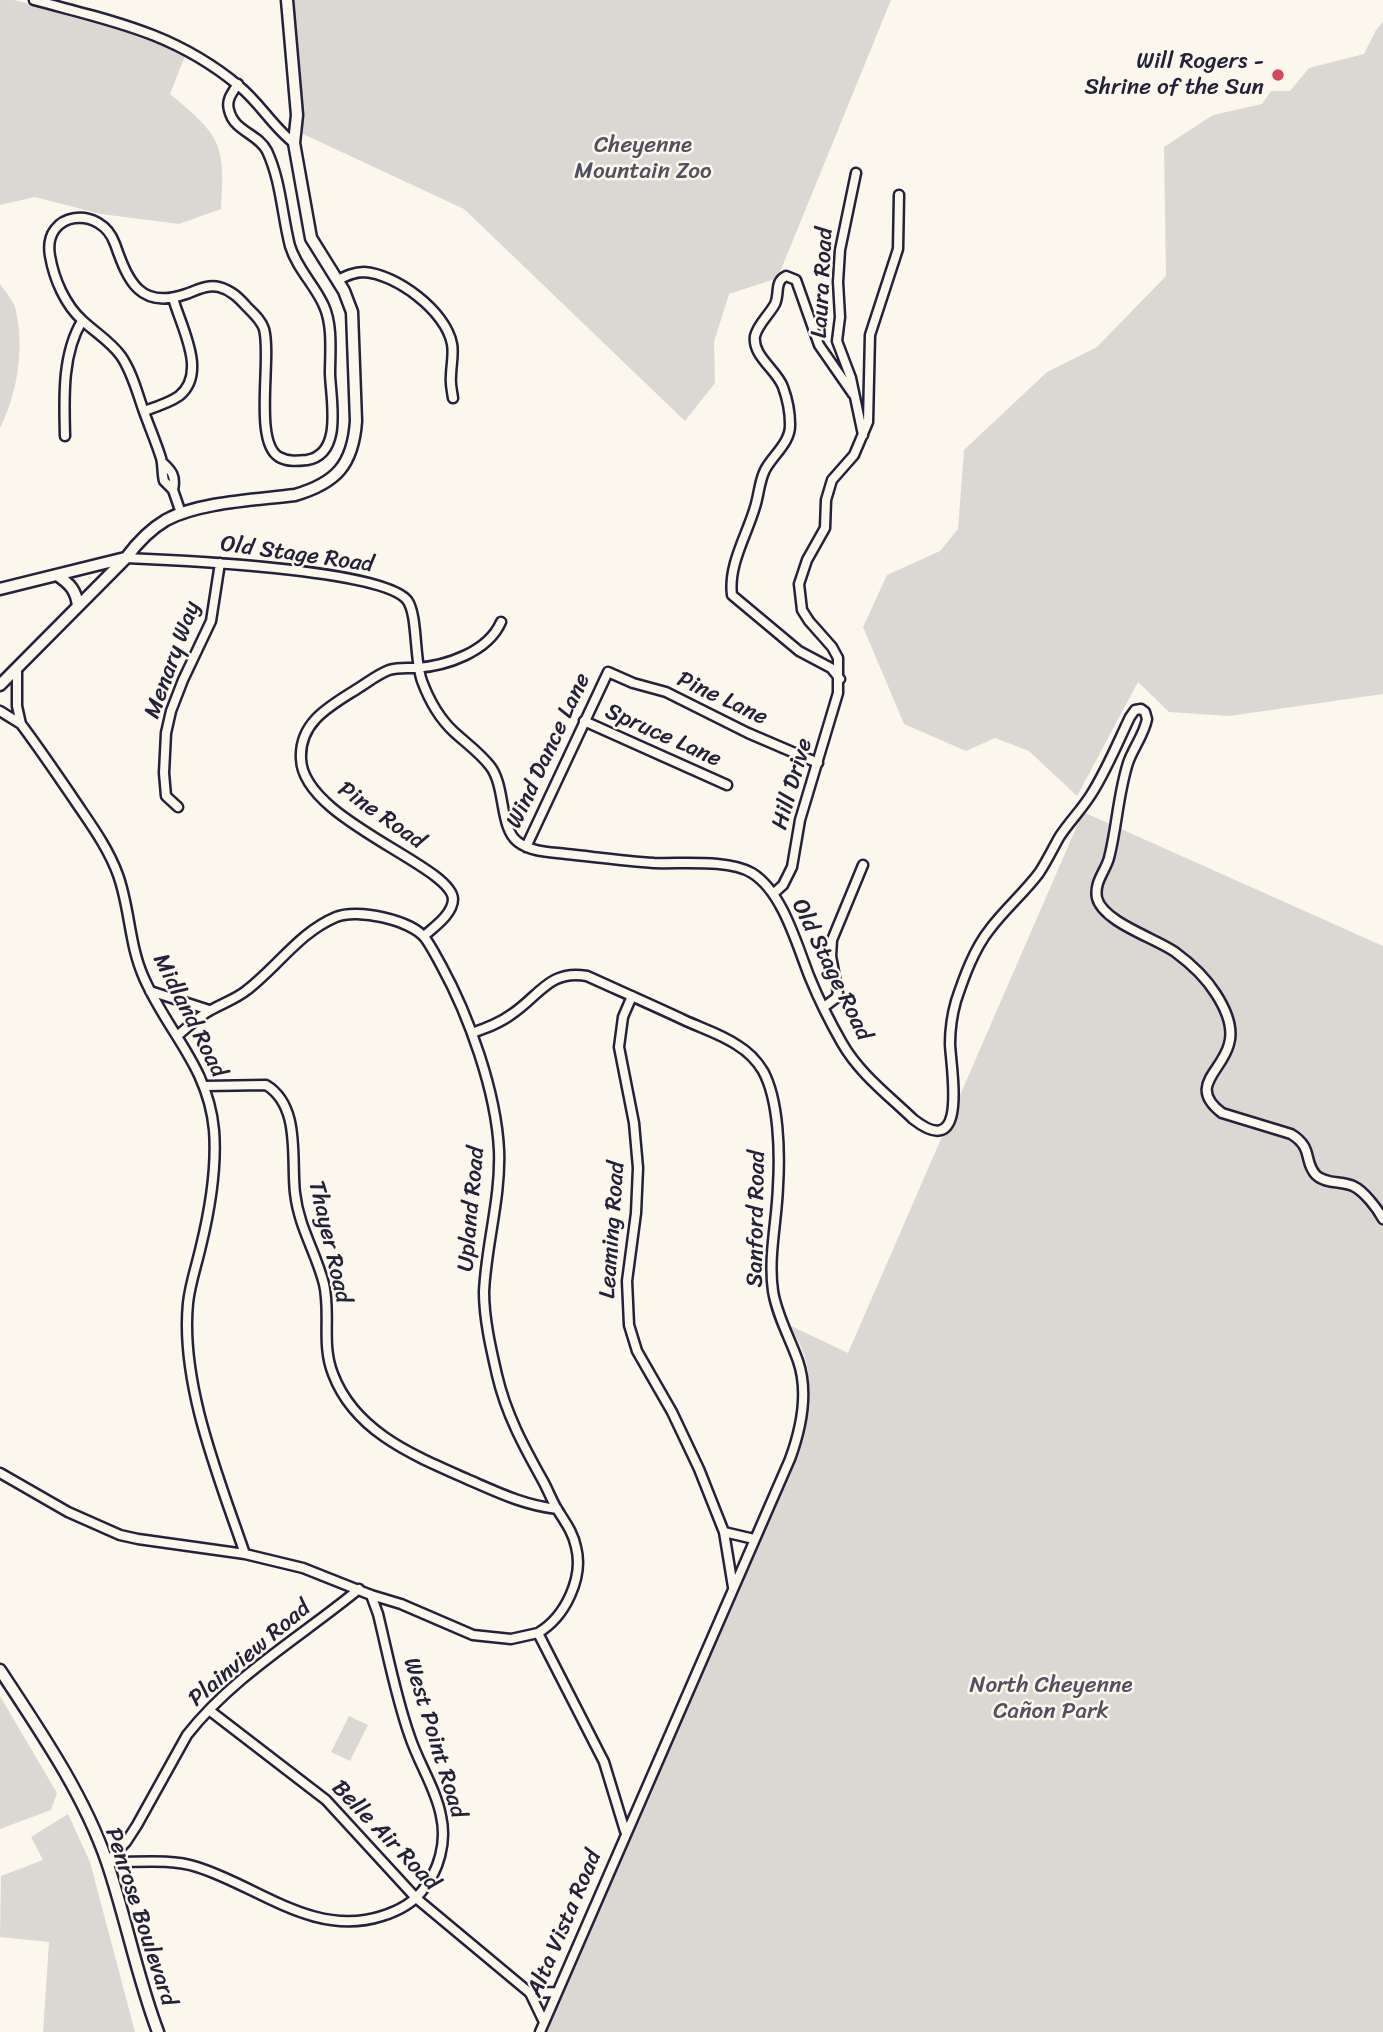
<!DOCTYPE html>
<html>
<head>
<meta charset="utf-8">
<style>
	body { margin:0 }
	canvas { display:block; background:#fbf7ec }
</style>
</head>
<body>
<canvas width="1383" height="2032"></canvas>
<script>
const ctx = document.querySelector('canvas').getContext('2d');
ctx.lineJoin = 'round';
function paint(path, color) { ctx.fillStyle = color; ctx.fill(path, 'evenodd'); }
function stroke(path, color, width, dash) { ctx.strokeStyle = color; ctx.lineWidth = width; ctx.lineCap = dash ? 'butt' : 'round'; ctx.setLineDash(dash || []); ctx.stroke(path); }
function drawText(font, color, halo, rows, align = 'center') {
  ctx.font = font + ' Sriracha,sans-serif'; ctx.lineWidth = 5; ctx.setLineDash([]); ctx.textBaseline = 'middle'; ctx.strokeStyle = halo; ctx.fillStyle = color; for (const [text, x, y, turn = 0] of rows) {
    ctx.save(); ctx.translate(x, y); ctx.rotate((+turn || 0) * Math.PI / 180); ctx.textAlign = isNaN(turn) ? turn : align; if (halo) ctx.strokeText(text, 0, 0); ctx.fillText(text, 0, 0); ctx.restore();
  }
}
paint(new Path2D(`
	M0 0H14C71 15 132 28 185 56L170 94C220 135 226 144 221 209L179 224 101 214 35 197 0 205Z
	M293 0H891L780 272 775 279 729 294 714 342 715 383 685 421 464 209 303 134Z
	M1383 22V694L1229 716 1169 712 1138 682 1077 796 1029 751 995 738 966 751 904 724 863 627 887 575 940 551 958 529 964 450 1047 372 1097 347 1166 276 1164 147 1213 115 1262 104 1271 91H1290L1309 68 1364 54 1376 30Z
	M0 284C5 291 12 299 15 307 25 346 18 392 0 428Z
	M1083 812 1383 946V2032H546C629 1835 717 1640 802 1444 809 1416 813 1383 804 1355 801 1344 794 1334 789 1325L848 1353Z
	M0 1696 57 1793 51 1810 0 1829Z
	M349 1716 368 1725 350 1761 331 1752Z
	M68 1814 90 1862 135 2032H43L49 1942 0 1937 1 1876 43 1860 31 1837Z`), '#dbd8d3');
const minor = new Path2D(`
	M34 0C111 21 174 32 239 86 260 103 273 127 294 143
	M856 173 840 250 838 282 840 317 837 341 851 378 863 435
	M338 280C346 276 354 272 364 272 396 274 446 311 452 344 454 354 451 366 451 376 450 384 452 391 453 398
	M144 411C156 407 169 403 179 396 208 373 181 327 173 298
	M65 436C64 398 62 354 82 321
	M162 462C172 471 176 476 173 490
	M181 513 173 490 164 481C162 473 163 465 161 458 156 442 149 426 143 409 137 392 132 372 121 356 111 342 96 333 83 321 65 305 54 279 50 256 42 211 101 204 115 244 128 281 140 310 186 294 197 290 208 284 219 287 231 290 239 298 247 307 254 314 261 320 264 329 272 358 253 442 279 457 288 462 298 461 307 460 343 454 331 401 330 374 330 353 333 326 324 306 315 285 297 269 290 246 282 215 281 181 267 151 258 133 234 132 229 110 226 100 232 93 238 84
	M126 558C174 560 381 569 407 600 418 614 414 660 422 681 429 700 439 718 454 732 466 743 480 753 490 766 506 786 499 828 518 842 531 852 550 852 566 854 595 857 624 861 654 863 681 864 729 859 752 873 783 892 797 946 810 978 819 1000 830 1022 842 1043 859 1073 888 1095 913 1119 969 1163 951 1070 950 1044 950 1029 952 1015 956 1001 964 977 974 949 990 929 1005 909 1024 893 1039 873 1047 861 1053 848 1060 836 1070 821 1083 808 1092 793 1107 769 1118 742 1130 717L1135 710 1141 709 1145 712 1147 719C1144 735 1133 748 1128 763 1118 794 1117 827 1109 858 1105 872 1094 882 1097 898 1103 922 1155 938 1175 952 1190 963 1206 978 1216 994 1225 1008 1234 1027 1229 1044 1222 1072 1187 1086 1222 1113L1291 1134C1314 1148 1303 1161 1316 1175 1325 1184 1342 1181 1353 1186 1364 1191 1377 1208 1383 1219
	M17 668V706L21 724C39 748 56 773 73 798 89 822 108 847 118 875 130 908 129 945 144 978 168 1033 208 1066 214 1130 217 1168 210 1209 201 1246 197 1264 190 1284 188 1303 180 1384 219 1478 245 1554
	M840 679 831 668 799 651 732 595C728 565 747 535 755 507 759 495 759 482 765 470 773 455 791 442 790 424 790 412 787 398 783 387 777 370 752 356 755 336 758 324 769 315 775 304 780 293 774 282 786 276L796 280 819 345 853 394
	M0 711 21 724
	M584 721 727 785
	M178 807 166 796 164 773 166 733 171 711 183 680 211 621 220 563
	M526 847 608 672 633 683 666 692 748 733 818 763
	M773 894 783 885 792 867 800 820 838 693V658L832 647 809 621 802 610 799 584 807 560 825 528 826 500 832 480 854 455 868 422 870 335 898 249 899 195
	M424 936C434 927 453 914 453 899 451 865 303 820 301 759 299 722 330 706 357 689 367 683 378 674 389 670 399 667 406 668 416 668 446 666 488 652 501 622
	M150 991 209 1010
	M632 996 623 1017 619 1047 634 1123 638 1168 636 1213 627 1281 629 1325 637 1351 672 1412 699 1469 724 1532 733 1587
	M824 1007 836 998 838 993 831 956 832 940 863 865
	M472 1033C486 1028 500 1023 512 1014 539 996 550 969 587 976 620 991 652 1005 684 1020 701 1028 721 1034 737 1045 747 1051 757 1061 763 1071 779 1100 780 1153 778 1186 777 1221 768 1256 773 1291 777 1316 790 1338 798 1361 809 1393 801 1429 790 1459L540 2032
	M177 1036C188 1027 199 1016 211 1010 223 1003 236 999 247 990 278 966 300 932 336 917 357 908 411 920 425 938 431 946 436 956 441 965 469 1016 496 1091 499 1150 501 1198 486 1245 484 1292 484 1319 491 1349 497 1375 506 1414 524 1447 543 1481 548 1490 552 1501 557 1509 565 1522 573 1532 576 1547 584 1578 565 1617 538 1633
	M205 1086 266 1085C301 1106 291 1159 295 1193 299 1228 316 1252 324 1284 331 1314 321 1344 333 1374 355 1432 413 1455 467 1479 497 1492 523 1505 557 1509
	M0 1473 68 1512 120 1535 138 1539 245 1554 303 1568 371 1595 401 1604 473 1635 511 1639 538 1633 604 1762 625 1831
	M724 1532 754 1539
	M209 1710 326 1800 416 1898 530 1993 544 2022
	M107 1862C135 1863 169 1858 197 1867 258 1886 314 1938 382 1916 398 1911 412 1904 422 1891 439 1871 447 1842 441 1816 436 1789 419 1764 410 1737 396 1698 388 1655 378 1614L371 1595
	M107 1862 126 1842 137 1825 187 1735C233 1676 302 1636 359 1589
	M530 1993 556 1992`);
const tertiary = new Path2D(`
	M57 575C70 584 76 590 78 606
	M0 589 125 558
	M0 685 126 558C137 543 149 530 166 520 199 502 256 500 295 495 336 483 353 465 356 421L352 312 344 291 311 238 294 143 297 115 287 0
	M0 1670C40 1731 83 1793 107 1862 126 1918 137 1977 158 2032`);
stroke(minor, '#22223b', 13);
stroke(tertiary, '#22223b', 15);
stroke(minor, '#fbf7ec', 8);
stroke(tertiary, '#fbf7ec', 10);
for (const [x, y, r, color] of [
	[1278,75,7,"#d1495b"]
]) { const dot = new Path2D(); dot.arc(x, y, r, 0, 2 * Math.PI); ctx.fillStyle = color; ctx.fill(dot); stroke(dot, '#fbf7ec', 2.5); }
drawText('23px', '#22223b', '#fbf7ec', [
	["Will Rogers -",1264,62],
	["Shrine of the Sun",1264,88]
], 'right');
drawText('23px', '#505061', '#fbf7ec', [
	["Cheyenne",643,146],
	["Mountain Zoo",643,172],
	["North Cheyenne",1051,1686],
	["Cañon Park",1051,1712]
]);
drawText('23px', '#22223b', '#fbf7ec', [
	["Laura Road",823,283,-87],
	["Old Stage Road",297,555,8],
	["Menary Way",173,660,-70],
	["Pine Lane",722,699,25],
	["Spruce Lane",663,736,24],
	["Wind Dance Lane",549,751,-65],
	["Hill Drive",793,784,-74],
	["Pine Road",381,816,35],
	["Old Stage Road",831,970,64],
	["Midland Road",189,1016,63],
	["Upland Road",472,1209,-85],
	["Sanford Road",757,1219,-89],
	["Leaming Road",613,1230,-86],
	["Thayer Road",329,1242,77],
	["Plainview Road",250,1654,-40],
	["West Point Road",434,1738,73],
	["Belle Air Road",385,1836,46],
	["Penrose Boulevard",140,1917,72],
	["Alta Vista Road",565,1924,-67]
]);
</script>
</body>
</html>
